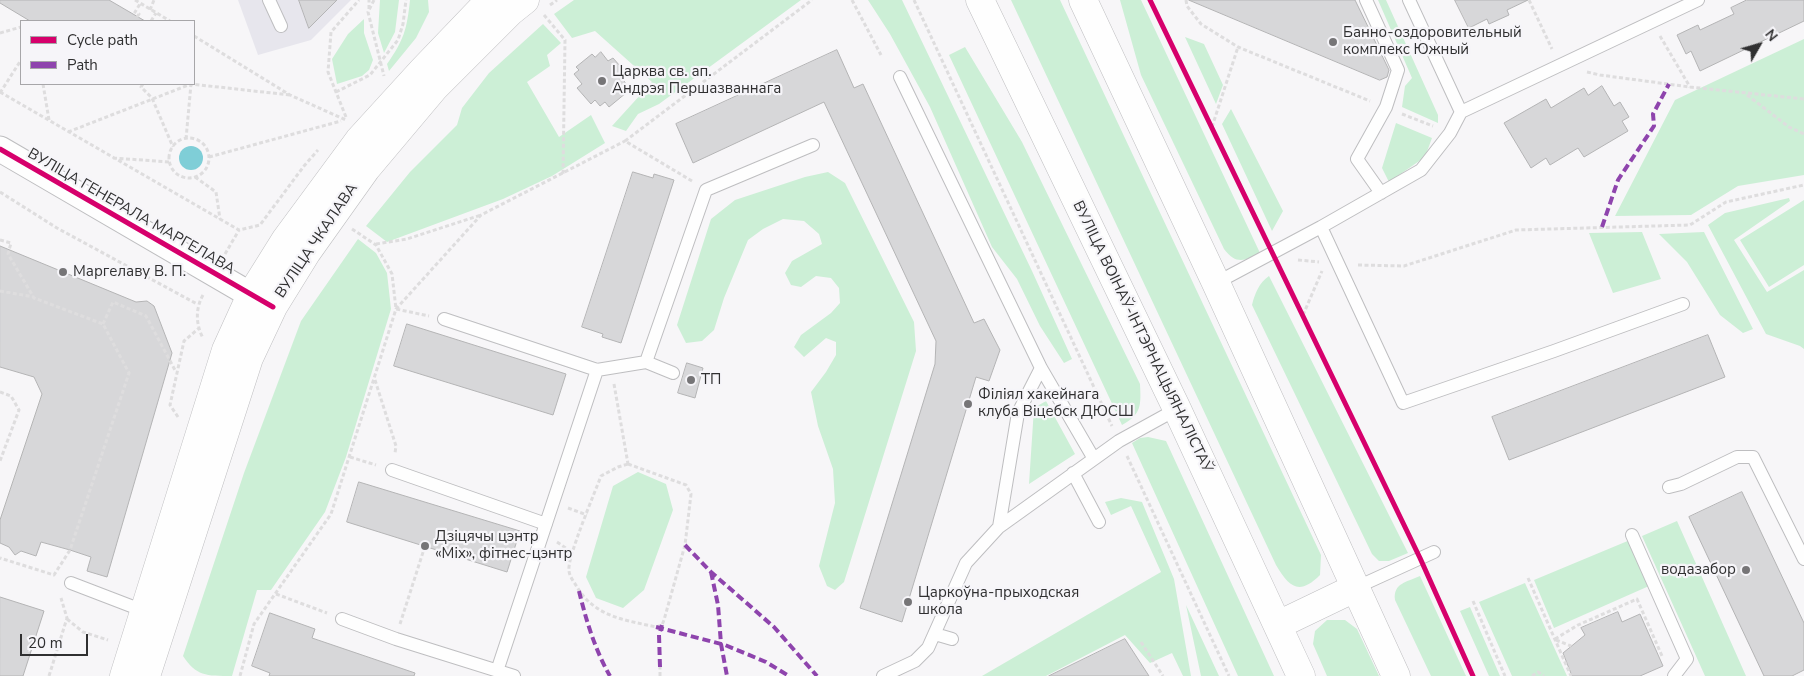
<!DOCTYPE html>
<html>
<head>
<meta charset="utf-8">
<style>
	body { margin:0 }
	#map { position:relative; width:1804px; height:676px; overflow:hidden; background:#f7f6f8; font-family:"Nunito Sans",sans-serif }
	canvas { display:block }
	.legend { position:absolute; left:20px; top:20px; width:175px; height:65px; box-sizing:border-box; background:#f6f5f9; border:1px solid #a7a6a9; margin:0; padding:6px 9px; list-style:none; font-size:15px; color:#303031 }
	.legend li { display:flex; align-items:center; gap:10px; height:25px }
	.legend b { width:25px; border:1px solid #a7a6a9 }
	.north { position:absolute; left:1734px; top:20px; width:50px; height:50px; -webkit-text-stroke:4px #f6f5f9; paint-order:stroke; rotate:52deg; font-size:14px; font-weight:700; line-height:20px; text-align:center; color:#303031 }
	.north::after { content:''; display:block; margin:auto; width:18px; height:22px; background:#303031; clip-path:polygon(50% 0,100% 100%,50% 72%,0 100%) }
	.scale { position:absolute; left:20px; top:634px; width:68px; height:22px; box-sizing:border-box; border:2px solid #303031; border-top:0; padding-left:6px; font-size:15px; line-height:18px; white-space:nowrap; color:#303031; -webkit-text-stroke:4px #f6f5f9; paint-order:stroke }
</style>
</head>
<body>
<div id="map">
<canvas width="1804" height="676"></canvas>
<ul class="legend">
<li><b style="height:6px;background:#d6006c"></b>Cycle path</li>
<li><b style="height:6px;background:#8e44ad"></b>Path</li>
</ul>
<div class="north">N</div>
<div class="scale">20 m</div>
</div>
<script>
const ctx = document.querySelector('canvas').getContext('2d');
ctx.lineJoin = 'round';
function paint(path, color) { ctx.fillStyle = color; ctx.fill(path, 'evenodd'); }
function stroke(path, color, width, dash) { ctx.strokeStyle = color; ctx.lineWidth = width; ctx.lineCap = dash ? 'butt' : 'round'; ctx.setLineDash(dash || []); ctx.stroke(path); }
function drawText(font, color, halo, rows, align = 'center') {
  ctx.font = font + ' "Nunito Sans",sans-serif'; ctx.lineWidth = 4.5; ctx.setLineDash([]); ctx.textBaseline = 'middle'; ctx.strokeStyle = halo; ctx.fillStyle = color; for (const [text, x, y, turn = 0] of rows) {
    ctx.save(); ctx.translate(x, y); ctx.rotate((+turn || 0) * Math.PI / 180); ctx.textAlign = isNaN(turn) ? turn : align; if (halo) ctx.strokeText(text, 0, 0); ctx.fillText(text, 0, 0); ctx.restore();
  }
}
paint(new Path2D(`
	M238 0H351L311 40 258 55Z`), '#e7e6ed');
paint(new Path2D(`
	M380 0H399L395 32 384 53 378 33Z
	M410 0H428L429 12 416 38 389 71 387 64C404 40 407 29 410 0Z
	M574 0H801L659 104 638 114 626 131 612 126 652 82 595 31 572 38 554 14Z
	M868 0H902L1032 271 1072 359 1064 363 1040 326 1017 279 992 247 930 107 890 34Z
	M1011 0H1060L1321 555 1320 575C1299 596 1289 587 1276 565Z
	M1120 0H1141L1260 253C1245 261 1236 265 1224 249L1141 75Z
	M1378 0H1386L1438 115V123L1402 107 1405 86 1412 78Z
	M364 19V33L373 60 369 70 362 76 337 84 332 59 348 34Z
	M543 24 561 43 547 55 550 66 527 82 559 137 591 115 605 143 552 176 503 199 387 242 366 226 410 172 457 125 462 108 489 73Z
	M1185 37 1204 44 1223 85 1216 104Z
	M1804 39V175L1738 186 1691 215 1615 216 1675 100Z
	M965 47 1022 142 1140 384C1141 405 1142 414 1122 425L949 55Z
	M1231 109 1283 211 1272 231 1222 124Z
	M1396 123 1432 138 1425 157 1389 182 1382 168Z
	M828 172 845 183 914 322 916 351 844 582 835 590 827 586 819 566 835 503 833 469 818 426 811 392 826 372 836 355V342L826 338 804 357 794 347 801 335 831 313 840 303 839 288 831 278 816 276 801 287 791 285 785 273 792 261 822 244 819 234 804 221 783 219 763 229 748 240 724 298 714 330 702 341 686 343 677 325 711 219 735 200 805 177Z
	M1789 198 1790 201 1734 240 1767 292 1804 270V349L1800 346 1766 334 1708 225 1725 213Z
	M1804 200V265L1769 287 1740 240Z
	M1642 232 1661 279 1613 293 1589 233Z
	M1704 232 1753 329 1743 333 1720 315 1687 262 1659 234Z
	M358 239 376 253 387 273 391 309 346 457 325 512 271 590H257L232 676C206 676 196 676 183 656L244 473 301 321Z
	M1269 276 1408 553 1389 561H1379L1372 554 1252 305C1255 293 1259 283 1269 276Z
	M1046 401 1075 454 1029 484 1034 408Z
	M1148 437 1166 441 1274 676H1238L1132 443 1140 438Z
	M638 472 666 484 673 510 644 590 623 608 596 598 586 577 613 486Z
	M1121 498 1142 502 1174 579 1191 676H1183L1172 653 1150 663 1125 635 1046 676H982L1161 572 1131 506 1111 515 1105 502Z
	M1677 521 1746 676H1705L1642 536Z
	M1630 540 1649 586 1554 628 1534 580Z
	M1420 576 1466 676H1431L1395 600C1393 583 1407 582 1420 576Z
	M1525 583 1567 676H1512L1479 602Z
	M1186 605 1219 676H1201Z
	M1470 607 1500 676H1489L1460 611Z
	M1327 620H1345L1357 629 1379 676H1327L1313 644 1315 631Z`), '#ccefd6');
paint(new Path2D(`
	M179 158a12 12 0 1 1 24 0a12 12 0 1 1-24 0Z`), '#7fced7');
const building = new Path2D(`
	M0 0H109L145 21H30L0 3Z
	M299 0H337L309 28Z
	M1189 0H1355L1389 70 1387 77 1380 80Z
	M1455 0H1528L1507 10 1509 15 1489 24 1487 19 1469 28Z
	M1747 0H1804V21L1700 71 1691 51 1686 54 1677 35 1698 25 1700 30 1734 14 1731 8Z
	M837 50 854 88 863 84 974 323 984 319 1000 350 989 381 976 377 902 622 860 608 935 364 936 341 824 102 693 163 676 124Z
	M601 52 608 61 613 58 627 74 622 78 626 84 622 87 626 93 609 107 605 102 600 106 595 100 591 104 577 88 582 84 574 74 579 70 576 67 592 54 595 57Z
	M1602 86 1614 106 1620 102 1629 117 1622 121 1628 131 1584 157 1578 148 1550 165 1546 158 1531 168 1504 123 1546 99 1551 108 1584 88 1588 95Z
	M633 172 653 178 654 174 674 180 621 343 602 337 603 334 582 327Z
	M0 246 136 302 147 301 154 306 172 353 107 577 87 571 91 557 70 550 41 542 36 556 21 551 15 555 9 547 0 543V520L42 394 34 377 0 367Z
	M407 324 566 374 553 415 394 366Z
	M1708 335 1725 377 1509 460 1492 417Z
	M687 363 703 368 695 398 678 393Z
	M359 482 520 531 507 572 347 522Z
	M1742 492 1804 623V670L1792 676H1764L1689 517Z
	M0 597 44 611 23 676H0Z
	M1618 612 1622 622 1640 614 1663 666 1640 676H1572L1563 653 1585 635 1581 628Z
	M270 613 315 629 312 638 415 673 414 676H269L270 673 252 666Z
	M1125 639 1149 676H1049Z`);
paint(building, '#d7d7d9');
stroke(building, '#b4b4b5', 1);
const lane = new Path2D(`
	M269 0 281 26
	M1366 0 1398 70 1386 107 1357 159 1381 193
	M1409 0 1461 112
	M900 77 1041 368 1094 459
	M1321 227 1403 403 1554 351 1683 304
	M1216 283 1321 227 1421 170 1450 133 1461 112 1698 0
	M444 319 597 370
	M646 362 673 373
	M392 470 546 524
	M1073 473 1099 522
	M1669 487 1681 484 1737 457H1753L1804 559
	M999 527 1018 413 1041 368
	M1632 535 1687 659 1674 676
	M71 583 144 611
	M1355 588 1434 552
	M342 619 396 639 514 676
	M935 634 952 639
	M497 671 597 370 646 362 706 190 813 145
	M883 676 915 661 928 648 966 563 999 527 1119 441 1177 409`);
const street = new Path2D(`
	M0 149 268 305`);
const secondary = new Path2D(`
	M124 676 226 350 251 295 286 239 359 140 422 71 490 0
	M146 676 249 358 273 307 307 252 366 169 435 87 510 12 525 0`);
const primary = new Path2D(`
	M980 0 1177 409 1301 676
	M1083 0 1216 283 1396 676
	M1278 625 1355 588`);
stroke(lane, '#bebec0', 14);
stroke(street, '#bebec0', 27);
stroke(secondary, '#bebec0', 29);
stroke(primary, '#bebec0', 29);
stroke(new Path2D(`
	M135 0 170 21
	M374 0 368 12 384 76
	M852 0 881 55
	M914 0 1112 426
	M1150 0 1265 237
	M1186 0 1187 6 1201 24 1238 47 1370 101
	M1529 0 1552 49
	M550 5 557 0
	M369 9V0
	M150 10 154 0
	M544 15 565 40 563 174
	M137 17 139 14 135 12 140 4
	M151 21 156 13
	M0 33 21 27
	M194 36 290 95 346 120
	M1660 36 1690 87
	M1587 72 1600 75 1690 87 1804 99
	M43 84 49 120
	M143 84 141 87 152 98 173 147
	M0 92 239 230 260 225 304 166 318 150
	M336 92 370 75 398 40 403 24 406 0
	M0 93 21 60
	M1747 95 1789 127 1804 134
	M1402 114 1433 126
	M346 117 328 72 331 32 359 0
	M1212 127 1238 47
	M68 132 191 84 290 95
	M169 158a20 20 0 1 1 40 0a20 20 0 1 1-40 0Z
	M186 139 191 84
	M209 157 341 121
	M113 158 170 162
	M195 177 216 192 220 219
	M692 181 625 141 812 0
	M0 192 57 228 197 304
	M352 229 376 245 392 274 396 309 429 316
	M0 240 11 243 8 254 34 298 103 324 129 373 70 550 54 575 0 558
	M376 244 407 239 481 215
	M225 254 239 230
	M1298 260 1319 262
	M1358 265 1404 266 1516 230 1690 225 1726 202 1804 185
	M1279 268 1412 543
	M0 291 34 297
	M203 295C195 309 196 325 203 338
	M1303 315 1322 271
	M103 324 113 302 146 316 176 372
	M375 380 396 446 395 453
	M614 384 628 464
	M0 392 11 396 19 410 0 461
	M178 417 170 405 184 341 198 329
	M1127 456 1229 676
	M350 457 376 465
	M628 464 686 485 691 494 685 545 664 620 662 625 656 627C625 620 595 617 577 587 574 582 569 576 569 570 567 558 595 492 601 476L618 467Z
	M568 508 587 515
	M557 542 573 553
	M1427 574 1473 676
	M1528 578 1571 676
	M276 594 327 613
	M1473 601 1505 676
	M67 619 83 632 108 640
	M400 624 425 546
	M1555 639 1578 625 1637 599 1662 656
	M1556 640 1571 646
	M1141 642 1163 676
	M49 676 67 618 61 598
	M240 676 254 624 331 514 396 309 481 215 625 141
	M660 676V667
	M1532 676 1538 672 1544 676`), '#deddde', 3, [4, 2.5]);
stroke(lane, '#fefefe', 12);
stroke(street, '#fefefe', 25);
stroke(secondary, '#fefefe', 28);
stroke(primary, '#fefefe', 28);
stroke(new Path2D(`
	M1602 227 1618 180 1654 126 1653 114 1669 84
	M685 545 711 572 774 627 817 676
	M711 572 718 605 721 644 727 676
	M579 591C586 620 595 650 610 676
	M656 627 725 645 766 662 789 676
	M660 667 659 635 662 625`), '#8e44ad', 4, [8, 4]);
stroke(new Path2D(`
	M1150 0 1420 558 1473 676
	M0 149 273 307`), '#d6006c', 5);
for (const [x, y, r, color] of [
	[1333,42,5,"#767577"],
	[602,81,5,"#767577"],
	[63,272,5,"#767577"],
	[691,380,5,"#767577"],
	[968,404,5,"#767577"],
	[425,546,5,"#767577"],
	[1746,570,5,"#767577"],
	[908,602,5,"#767577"]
]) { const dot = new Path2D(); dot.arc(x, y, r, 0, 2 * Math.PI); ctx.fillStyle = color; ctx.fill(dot); stroke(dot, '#f6f5f9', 2); }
drawText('15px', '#303031', '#f6f5f9', [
	["Банно-оздоровительный",1343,33],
	["комплекс Южный",1343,50],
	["Царква св. ап.",612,72],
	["Андрэя Першазваннага",612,89],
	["Маргелаву В. П.",73,272],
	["ТП",701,380],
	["Філіял хакейнага",978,395],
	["клуба Віцебск ДЮСШ",978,412],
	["Дзіцячы цэнтр",435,537],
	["«Mix», фітнес-цэнтр",435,554],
	["водазабор",1736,570,"right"],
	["Царкоўна-прыходская",918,593],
	["школа",918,610]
], 'left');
drawText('15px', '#303031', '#f6f5f9', [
	["ВУЛІЦА ГЕНЕРАЛА МАРГЕЛАВА",131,212,30],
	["ВУЛІЦА ЧКАЛАВА",317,241,-56],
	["ВУЛІЦА ВОІНАЎ-ІНТЭРНАЦЫЯНАЛІСТАЎ",1142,337,64]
]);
</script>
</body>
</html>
